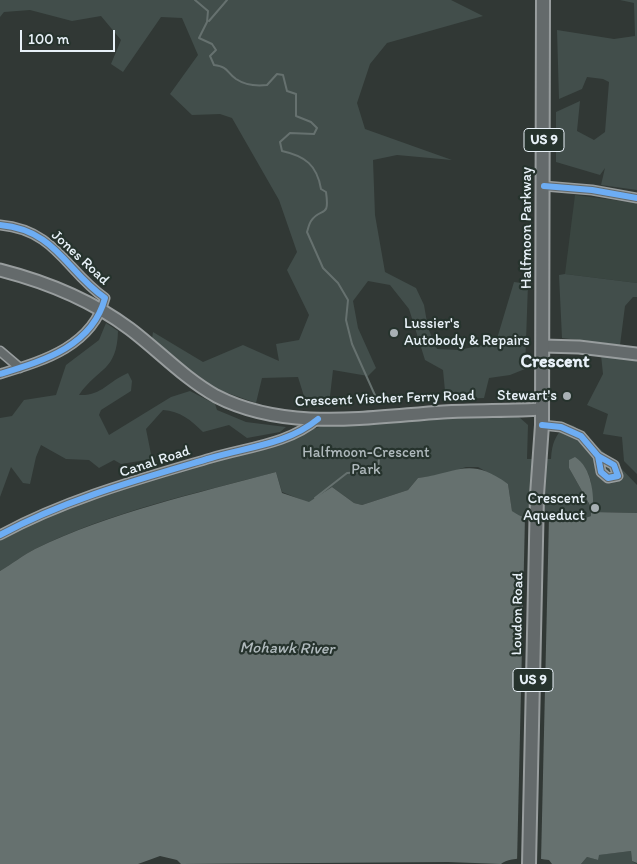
<!DOCTYPE html>
<html>
<head>
<meta charset="utf-8">
<style>
	body { margin:0 }
	#map { position:relative; width:637px; height:864px; overflow:hidden; background:#313835; font-family:Itim,sans-serif }
	canvas { display:block }
	.scale { position:absolute; left:20px; top:30px; width:95px; height:22px; box-sizing:border-box; border:2px solid #e8f1f8; border-top:0; padding-left:6px; font-size:15px; line-height:18px; white-space:nowrap; color:#e8f1f8; -webkit-text-stroke:4px #26332d; paint-order:stroke }
</style>
</head>
<body>
<div id="map">
<canvas width="637" height="864"></canvas>
<div class="scale">100 m</div>
</div>
<script>
const ctx = document.querySelector('canvas').getContext('2d');
ctx.lineJoin = 'round';
function paint(path, color) { ctx.fillStyle = color; ctx.fill(path, 'evenodd'); }
function stroke(path, color, width, dash) { ctx.strokeStyle = color; ctx.lineWidth = width; ctx.lineCap = dash ? 'butt' : 'round'; ctx.setLineDash(dash || []); ctx.stroke(path); }
function drawText(font, color, halo, rows, align = 'center') {
  ctx.font = font + ' Itim,sans-serif'; ctx.lineWidth = 4.5; ctx.setLineDash([]); ctx.textBaseline = 'middle'; ctx.strokeStyle = halo; ctx.fillStyle = color; for (const [text, x, y, turn = 0] of rows) {
    ctx.save(); ctx.translate(x, y); ctx.rotate((+turn || 0) * Math.PI / 180); ctx.textAlign = isNaN(turn) ? turn : align; if (halo) ctx.strokeText(text, 0, 0); ctx.fillText(text, 0, 0); ctx.restore();
  }
}
paint(new Path2D(`
	M575 195 637 203V283L565 274Z`), '#3a4641');
paint(new Path2D(`
	M0 0H451L483 16 387 43 370 64 357 103 365 129 452 160 397 155 373 160 375 215 385 272 416 288 424 305 428 328 437 349 459 350 496 342 514 282 528 284 525 369 510 375 489 378 484 398 460 399 445 391 443 370 425 360 409 309 390 285 368 281 353 301 358 328 376 368 368 376 333 370 329 405 307 406 298 377 262 378 256 403 219 390 191 371 152 339 153 332 203 362 243 345 279 361 276 344 299 340 309 315 287 270 297 252 279 200 232 118 220 114 192 115 170 94 198 55 182 18 161 17 123 72 111 64 121 40 101 16 72 21 30 10 4 12 0 17Z
	M620 0H637V190L601 185 605 168 600 175 556 162V112L580 101 577 131 594 140 605 132 609 82 603 79 587 77 582 89 559 99 557 30 614 39 635 36 634 3Z
	M565 274 637 283V297H633L625 306 620 345 562 338 559 275Z
	M106 323 118 331C117 372 98 367 79 395 102 396 107 382 128 373L132 381 131 391 101 410 99 415 109 435 171 397 190 391 215 404 217 410 246 422 286 427 280 432 247 438 229 425 203 432C191 420 180 411 163 410L146 429 152 459 121 464 114 460 99 468 89 460 66 459 41 445 36 457 30 484 23 483 11 467 0 497V418L12 416 24 400 56 395 66 365 99 340Z
	M601 355 637 360V474L624 461 622 437 603 434 608 414 587 405 603 374Z
	M452 416 519 417 528 425 527 459H551C552 443 555 435 567 424L574 426 617 464 637 485V513L592 512 591 482 588 473 569 460V468L591 507V516C581 520 532 523 522 519 518 517 515 514 512 511L508 484 478 467H466L441 475 418 478 408 490 362 505 354 503 332 487 309 503 282 492 276 472C197 493 109 512 35 549 23 555 12 564 0 571V535L36 516 326 425Z
	M631 851 632 861 637 864H581L587 857 598 860V855Z`), '#424e4b');
paint(new Path2D(`
	M575 457C592 468 594 494 593 512L637 513V863L632 861 631 851 599 855 598 860 587 857 581 864H552L549 860C537 858 510 856 501 864L448 862 181 864 177 860 160 856 138 864H0V571C12 564 23 555 35 549 111 512 195 494 276 472L282 493 309 502 332 487 354 503 362 505 408 490 418 478C459 473 469 456 508 484L512 511C527 522 541 521 559 518 567 509 575 509 582 519L591 516V507L569 468V460Z`), '#66716f');
paint(new Path2D(`
	M525 517H549L541 861 517 863Z`), '#313835');
stroke(new Path2D(`
	M195 0 208 11 207 22 199 38 212 44 216 50 210 56 214 65C229 67 226 72 236 79 245 85 258 86 267 85L277 74 283 75 287 91 296 94V116L311 122 317 128 314 134 290 133 280 142 282 151C305 156 317 165 321 189L326 192C330 220 321 206 311 221 309 224 308 229 307 232L323 268 338 283 348 300 346 320 352 344 378 402
	M209 21 227 0
	M315 498 347 473 378 471 379 458`), '#66716f', 2);
const street = new Path2D(`
	M544 186 592 190 637 198
	M0 225C56 230 66 271 105 298 92 347 42 361 0 374
	M0 351 20 368
	M542 425 561 427 581 436 598 456 614 465 618 476 608 478 601 472 598 456
	M0 535C66 499 140 479 211 458 248 447 288 444 318 419`);
const secondary = new Path2D(`
	M0 270C47 282 90 299 130 329 159 351 184 378 216 396 286 432 369 417 443 412 476 410 509 411 542 409
	M543 346 579 347 637 354`);
const primary = new Path2D(`
	M529 864 537 495 542 425 543 0`);
stroke(street, '#989d9e', 11);
stroke(secondary, '#989d9e', 15);
stroke(primary, '#989d9e', 16);
stroke(street, '#646a6b', 8);
stroke(secondary, '#646a6b', 11);
stroke(primary, '#646a6b', 12);
stroke(new Path2D(`
	M544 186 592 190 637 198
	M0 225C56 230 66 271 105 298 92 347 42 361 0 374
	M542 425 561 427 581 436 598 456 614 465 618 476 608 478 601 472 598 456
	M0 535C66 499 140 479 211 458 248 447 288 444 318 419`), '#6dadf4', 6);
for (const [x, y, r, color] of [
	[394,333,5,"#a8b0b4"],
	[567,396,5,"#a8b0b4"],
	[595,508,5,"#a8b0b4"]
]) { const dot = new Path2D(); dot.arc(x, y, r, 0, 2 * Math.PI); ctx.fillStyle = color; ctx.fill(dot); stroke(dot, '#26332d', 2); }
for (const [x, y, w] of [
	[544,140,40],
	[533,680,40]
]) { const box = new Path2D(); box.roundRect(x - w / 2, y - 11.5, w, 23, 4); ctx.fillStyle = '#26332d'; ctx.fill(box); stroke(box, '#e8f1f8', 1); }
drawText('bold 14px', '#e8f1f8', null, [
	["US 9",544,140],
	["US 9",533,680]
]);
drawText('15px', '#e8f1f8', '#26332d', [
	["Halfmoon Parkway",527,228,-90],
	["Jones Road",80,258,43],
	["Crescent Vischer Ferry Road",385,399,-2],
	["Canal Road",155,462,-18],
	["Loudon Road",518,614,-89]
]);
drawText('15px', '#e8f1f8', '#26332d', [
	["Lussier's",404,324,"left"],
	["Autobody & Repairs",404,341,"left"],
	["Stewart's",557,396],
	["Crescent",585,499],
	["Aqueduct",585,516]
], 'right');
drawText('15px', '#afb9bc', '#26332d', [
	["Halfmoon-Crescent",366,453],
	["Park",366,470]
]);
drawText('italic 16px', '#b0babd', '#26332d', [
	["Mohawk River",287,649,1]
]);
drawText('bold 18px', '#e8f1f8', '#26332d', [
	["Crescent",555,362]
]);
</script>
</body>
</html>
